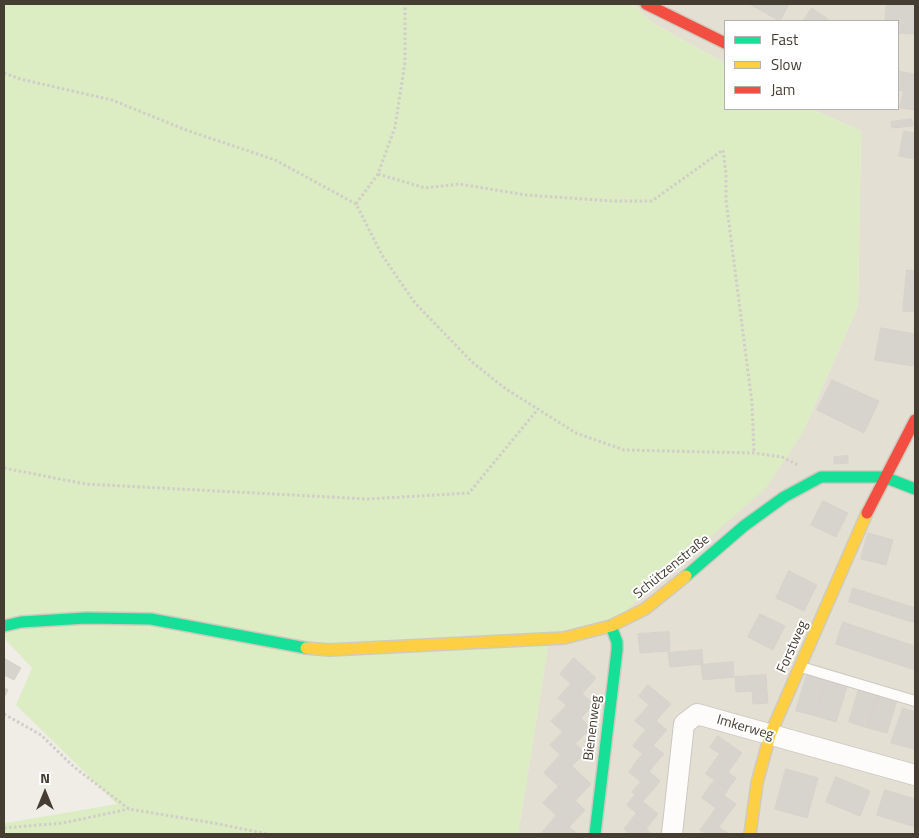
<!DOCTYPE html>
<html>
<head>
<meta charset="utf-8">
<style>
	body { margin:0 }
	#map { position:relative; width:919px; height:838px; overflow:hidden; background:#efede6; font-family:"Titillium Web",sans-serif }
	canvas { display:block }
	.frame { position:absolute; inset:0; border:5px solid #453d32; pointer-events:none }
	.legend { position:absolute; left:724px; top:20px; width:175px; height:90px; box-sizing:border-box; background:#fff; border:1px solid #b5b1ad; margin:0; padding:6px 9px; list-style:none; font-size:15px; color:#453d32 }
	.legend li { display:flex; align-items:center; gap:10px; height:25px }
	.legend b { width:25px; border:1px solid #b5b1ad }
	.north { position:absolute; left:20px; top:768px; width:50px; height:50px; -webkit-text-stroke:4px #fff; paint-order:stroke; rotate:0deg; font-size:14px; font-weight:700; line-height:20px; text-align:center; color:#453d32 }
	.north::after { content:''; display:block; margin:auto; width:18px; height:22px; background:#453d32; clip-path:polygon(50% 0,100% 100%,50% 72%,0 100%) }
</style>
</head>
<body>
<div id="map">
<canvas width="919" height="838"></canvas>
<div class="frame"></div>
<ul class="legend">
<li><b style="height:6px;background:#16e098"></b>Fast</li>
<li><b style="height:6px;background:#ffcf43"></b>Slow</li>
<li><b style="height:6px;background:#f24e42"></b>Jam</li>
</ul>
<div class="north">N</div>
</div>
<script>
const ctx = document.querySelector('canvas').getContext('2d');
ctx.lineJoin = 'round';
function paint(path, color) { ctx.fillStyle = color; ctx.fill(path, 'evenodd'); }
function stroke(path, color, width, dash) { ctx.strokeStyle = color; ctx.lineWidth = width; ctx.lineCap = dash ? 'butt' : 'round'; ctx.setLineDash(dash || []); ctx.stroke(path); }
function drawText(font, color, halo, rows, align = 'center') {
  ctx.font = font + ' "Titillium Web",sans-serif'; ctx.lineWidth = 4; ctx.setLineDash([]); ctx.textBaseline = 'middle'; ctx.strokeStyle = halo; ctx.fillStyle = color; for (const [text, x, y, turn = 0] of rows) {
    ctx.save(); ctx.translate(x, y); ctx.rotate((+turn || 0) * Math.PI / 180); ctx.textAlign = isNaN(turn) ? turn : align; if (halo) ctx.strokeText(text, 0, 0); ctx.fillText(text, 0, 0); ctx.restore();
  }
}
paint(new Path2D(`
	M633 4H915V834H518L550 634 802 434 858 306 861 131 812 109H898V21H725V63L651 22Z`), '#e4dfd3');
paint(new Path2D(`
	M4 4H633L651 22 725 63V109H812L861 131 858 306 802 434 766 488 620 616 550 634 518 834H4V825L6 823 117 804 16 705 32 668 4 638Z`), '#dcecc3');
const building = new Path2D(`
	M752 4H789L780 21 751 5Z
	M887 4 915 5 914 34 898 33V21H885Z
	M812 8 829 20V21H803Z
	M898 71 915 74 914 110 900 108 903 91 898 90Z
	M912 119 913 126 892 128 891 122Z
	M904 131 915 133V159L899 156Z
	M907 270 915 271V312L903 311Z
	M881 328 915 334V355L913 366 875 360Z
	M832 380 879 401 864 433 817 410Z
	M848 456V463L834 464V457Z
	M823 501 848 513 836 537 811 525Z
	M868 533 893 540 886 565 861 559Z
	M789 571 817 585 804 611 776 598Z
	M853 588 915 608V623L849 602Z
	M760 614 785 626 773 650 748 637Z
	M843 622 915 646V670L836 644Z
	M669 632 670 651 640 653 638 634Z
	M702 650 703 664 670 667 668 653Z
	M4 658 21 668 14 680 4 675Z
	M574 658 596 678 582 694 560 674Z
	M733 662 734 677 703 680 701 665Z
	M807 674 827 681 816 716 796 711Z
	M766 675 767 690 736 692 735 677Z
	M827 681 847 687 836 722 816 716Z
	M571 684 594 704 581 718 558 698Z
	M648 685 671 704 661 715 639 696Z
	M4 687 8 690 4 698Z
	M859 689 878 694 868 728 849 722Z
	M767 690 768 703 753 704 752 691Z
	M878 694 897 700 887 733 868 728Z
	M567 705 591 728 575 744 551 721Z
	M649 705 661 715 656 721 644 711Z
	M903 708 915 712V732L911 748 891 743Z
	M644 711 667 730 658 740 635 721Z
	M646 730 658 740 653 746 641 736Z
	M563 732 585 753 572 766 550 745Z
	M915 732V749L911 748Z
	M641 736 664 754 655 764 633 746Z
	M718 736 742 753 734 764 710 747Z
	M643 754 655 764 649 772 637 761Z
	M720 754 734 764 728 772 714 762Z
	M560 755 591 784 575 801 544 773Z
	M637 761 660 781 652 791 629 772Z
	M714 762 736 778 728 789 706 774Z
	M786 769 818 778 807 818 775 809Z
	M836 777 870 791 860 816 826 802Z
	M715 780 728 789 724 796 710 786Z
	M641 782 652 791 643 801 632 792Z
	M559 786 585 810 569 827 543 803Z
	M710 786 736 804 727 816 702 798Z
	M885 790 915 799V827L877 815Z
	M635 795 658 814 650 824 627 805Z
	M716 808 727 816 719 827 708 820Z
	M637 813 650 824 646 829 633 818Z
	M556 816 569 827 578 834H541Z
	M633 818 646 829 652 834H630L624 829Z
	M708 820 719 827 729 834H706L700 830Z`);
paint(building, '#d7d4cd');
stroke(building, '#d7d3cc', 1);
const lane = new Path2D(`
	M801 667 915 701`);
const street = new Path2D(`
	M672 834 684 724 697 714 915 775`);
const fast = new Path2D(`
	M686 576 744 526 784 497 821 477H884L915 489
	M4 626 21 622 86 618 151 619 306 648
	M595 834 617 650V642L611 626`);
const slow = new Path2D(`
	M306 648 329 650 564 638 611 626 645 609 686 576
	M750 834 757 783 770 735 867 513`);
const jam = new Path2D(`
	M646 4 725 43
	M867 513 915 420`);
stroke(lane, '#cbc9c2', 12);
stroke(street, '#cbc9c2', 22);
stroke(fast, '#cfcabc', 14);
stroke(slow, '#cfcabc', 14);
stroke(jam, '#cfcabc', 14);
stroke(new Path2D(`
	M4 73 20 79 112 100 186 130 275 160 356 204 382 255 415 303 472 362 506 389 576 433 624 450 754 453 782 457 798 465
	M378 174 425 188 459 184 526 195 612 201H652L723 150 726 174V200L752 403 754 453
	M356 204 378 174 395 127 405 62V4
	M4 468 85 484 368 499 469 493 538 409
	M4 714 41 735 74 767 129 809 219 824 268 834
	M4 828 63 823 129 809`), '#d1cdc8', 3, [2.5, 2.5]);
stroke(lane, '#fdfcfb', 10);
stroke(street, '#fdfcfb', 20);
stroke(fast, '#16e098', 11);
stroke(slow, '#ffcf43', 11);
stroke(jam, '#f24e42', 11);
drawText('14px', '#453d32', '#fff', [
	["Schützenstraße",672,567,-39],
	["Forstweg",793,647,-66],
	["Bienenweg",593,728,-83],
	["Imkerweg",745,728,16]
]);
</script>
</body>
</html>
